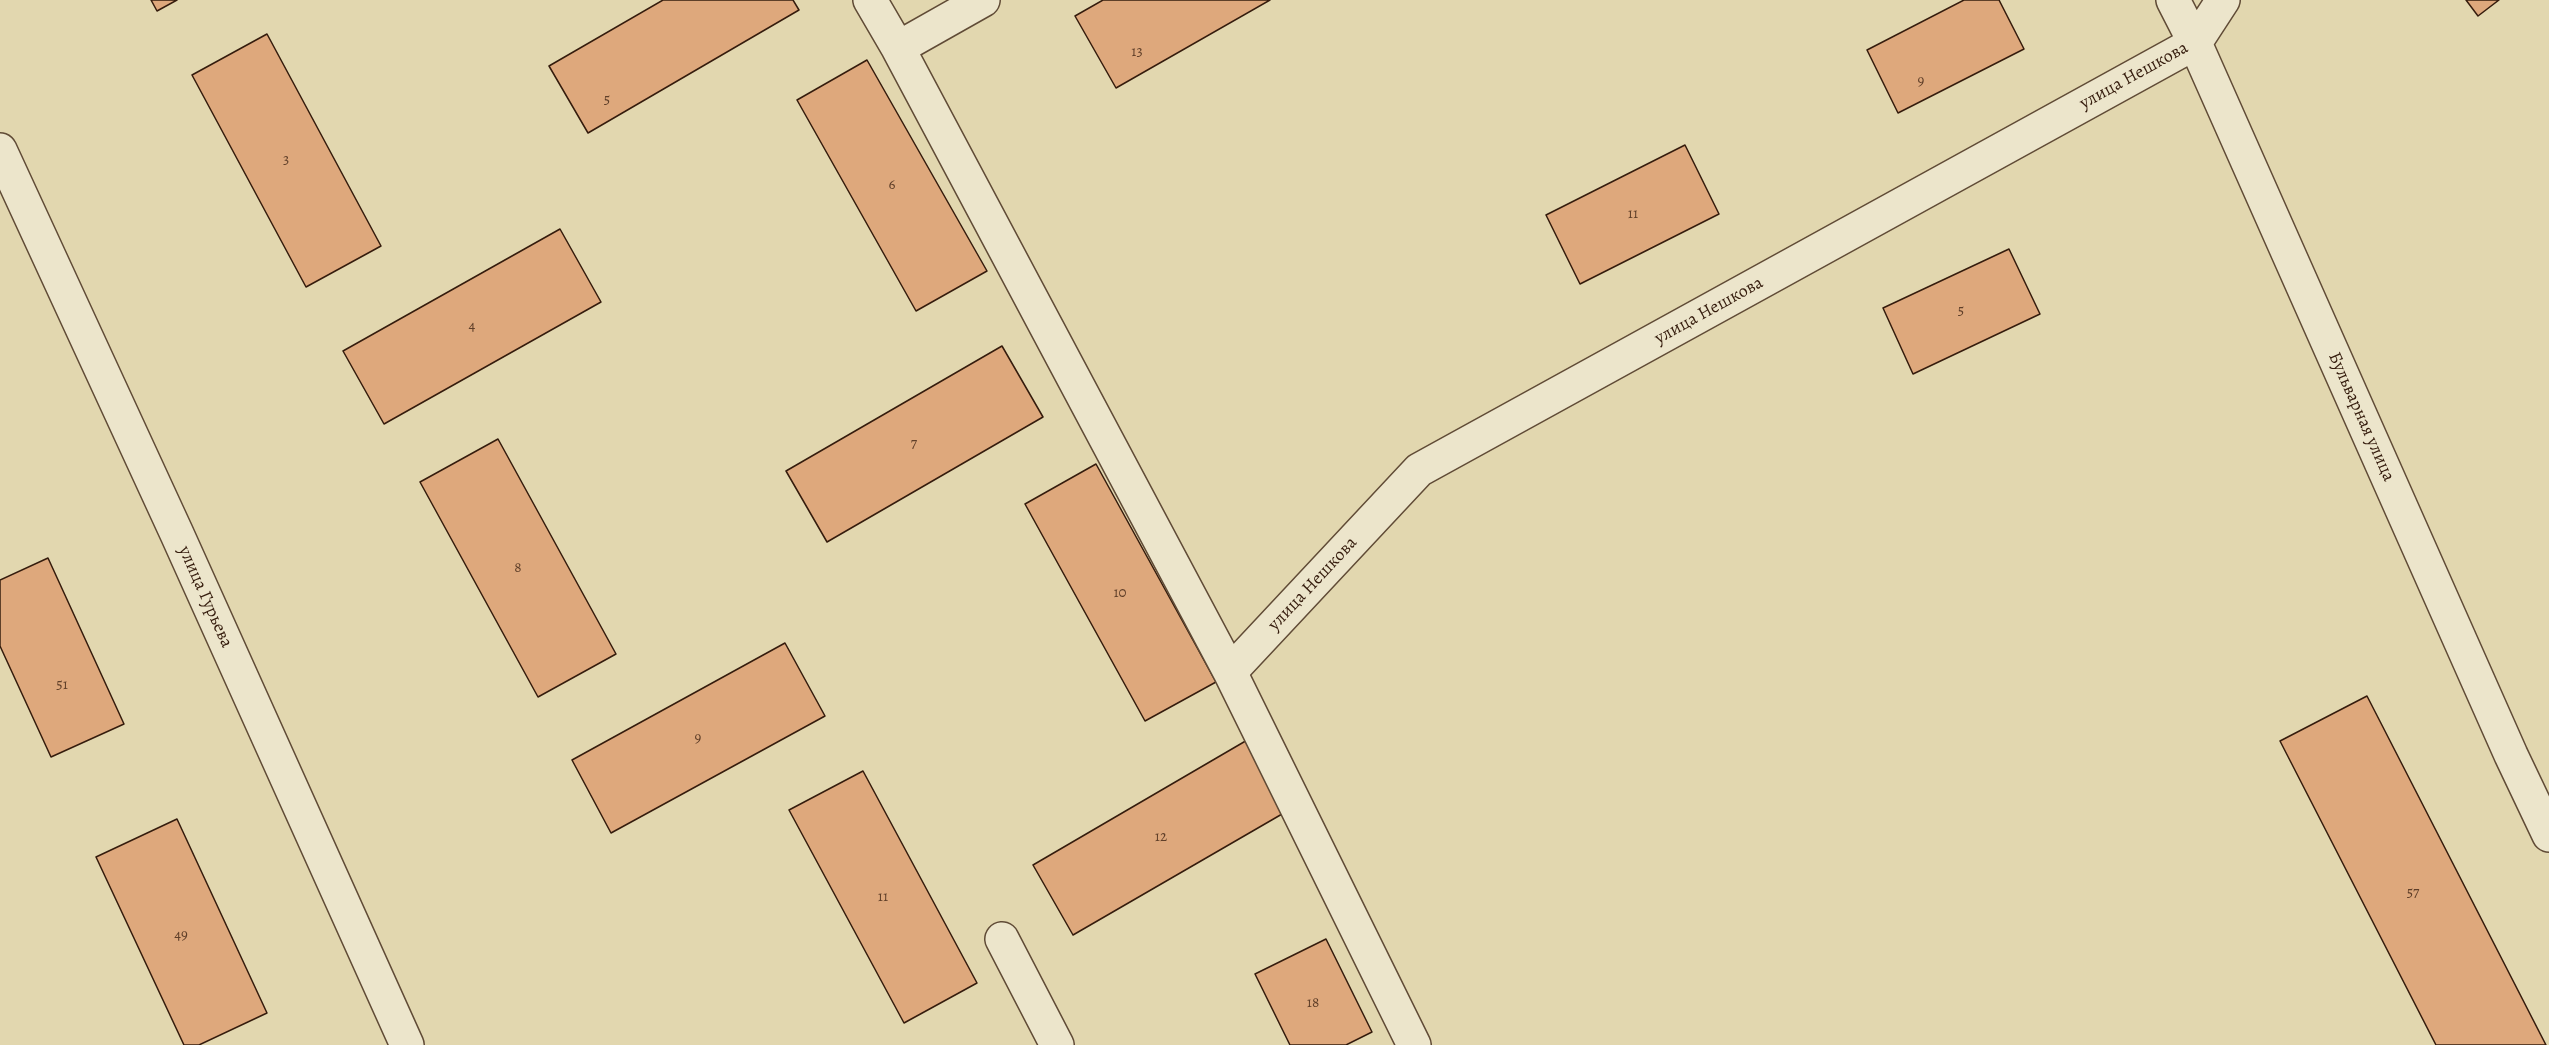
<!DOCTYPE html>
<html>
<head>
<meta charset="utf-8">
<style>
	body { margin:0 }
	canvas { display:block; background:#e2d7af }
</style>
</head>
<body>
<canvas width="2549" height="1045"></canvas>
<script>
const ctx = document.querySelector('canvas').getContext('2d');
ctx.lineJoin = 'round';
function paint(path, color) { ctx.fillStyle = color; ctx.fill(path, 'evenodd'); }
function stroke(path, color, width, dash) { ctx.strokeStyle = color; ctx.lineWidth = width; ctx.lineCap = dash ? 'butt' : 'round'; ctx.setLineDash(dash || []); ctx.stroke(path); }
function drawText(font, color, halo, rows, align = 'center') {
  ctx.font = font + ' Alegreya,serif'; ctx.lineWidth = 4.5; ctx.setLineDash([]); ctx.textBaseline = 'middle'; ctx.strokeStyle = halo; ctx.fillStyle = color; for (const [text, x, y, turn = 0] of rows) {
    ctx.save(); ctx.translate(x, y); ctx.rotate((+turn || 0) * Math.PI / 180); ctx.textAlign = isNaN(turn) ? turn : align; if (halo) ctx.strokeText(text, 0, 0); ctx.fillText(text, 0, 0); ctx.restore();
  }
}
const building = new Path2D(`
	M151 0H177L157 11Z
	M663 0H793L799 10 588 133 549 66Z
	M1103 0H1270L1116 88 1075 16Z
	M1964 0H1999L2024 49 1898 113 1867 50Z
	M2466 0H2499L2478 16Z
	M267 34 381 246 306 287 192 75Z
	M867 60 987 271 916 311 797 100Z
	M1685 145 1719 214 1580 284 1546 215Z
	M560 229 601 302 384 424 343 351Z
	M2009 249 2040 314 1913 374 1883 308Z
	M1002 346 1043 417 827 542 786 471Z
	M498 439 616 654 538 697 420 482Z
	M1096 464 1216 682 1145 721 1025 504Z
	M48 558 124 724 51 757 0 646V580Z
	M785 643 825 716 611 833 572 760Z
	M2367 696 2546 1045H2436L2280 741Z
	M1249 739 1289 810 1073 935 1033 865Z
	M863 771 977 983 904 1023 789 810Z
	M177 819 267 1013 199 1045H184L96 857Z
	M1326 939 1372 1032 1346 1045H1290L1255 974Z`);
paint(building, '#dea87c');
stroke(building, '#351c0d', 1.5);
const minor = new Path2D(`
	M870 0 898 48 1230 672 1414 1045
	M2173 0 2195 43 2511 755 2549 835
	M898 48 983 0
	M0 150 177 534 407 1045
	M1230 672 1419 470 2195 43 2223 0
	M1002 939 1057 1045`);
stroke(minor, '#604b36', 36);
stroke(minor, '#ece5cb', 33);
drawText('15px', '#5f3f29', null, [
	["13",1137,52],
	["9",1921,81],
	["5",607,100],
	["3",286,160],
	["6",892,185],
	["11",1633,214],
	["5",1961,311],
	["4",472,326],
	["7",914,444],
	["8",518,568],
	["10",1120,593],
	["51",62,685],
	["9",698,738],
	["12",1161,837],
	["57",2413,893],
	["11",883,897],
	["49",181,935],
	["18",1313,1003]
]);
drawText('18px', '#351c0d', '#ece5cb', [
	["улица Нешкова",2134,76,-29],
	["улица Нешкова",1709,311,-29],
	["Бульварная улица",2361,417,66],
	["улица Нешкова",1313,584,-47],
	["улица Гурьева",205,597,66]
]);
</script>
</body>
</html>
